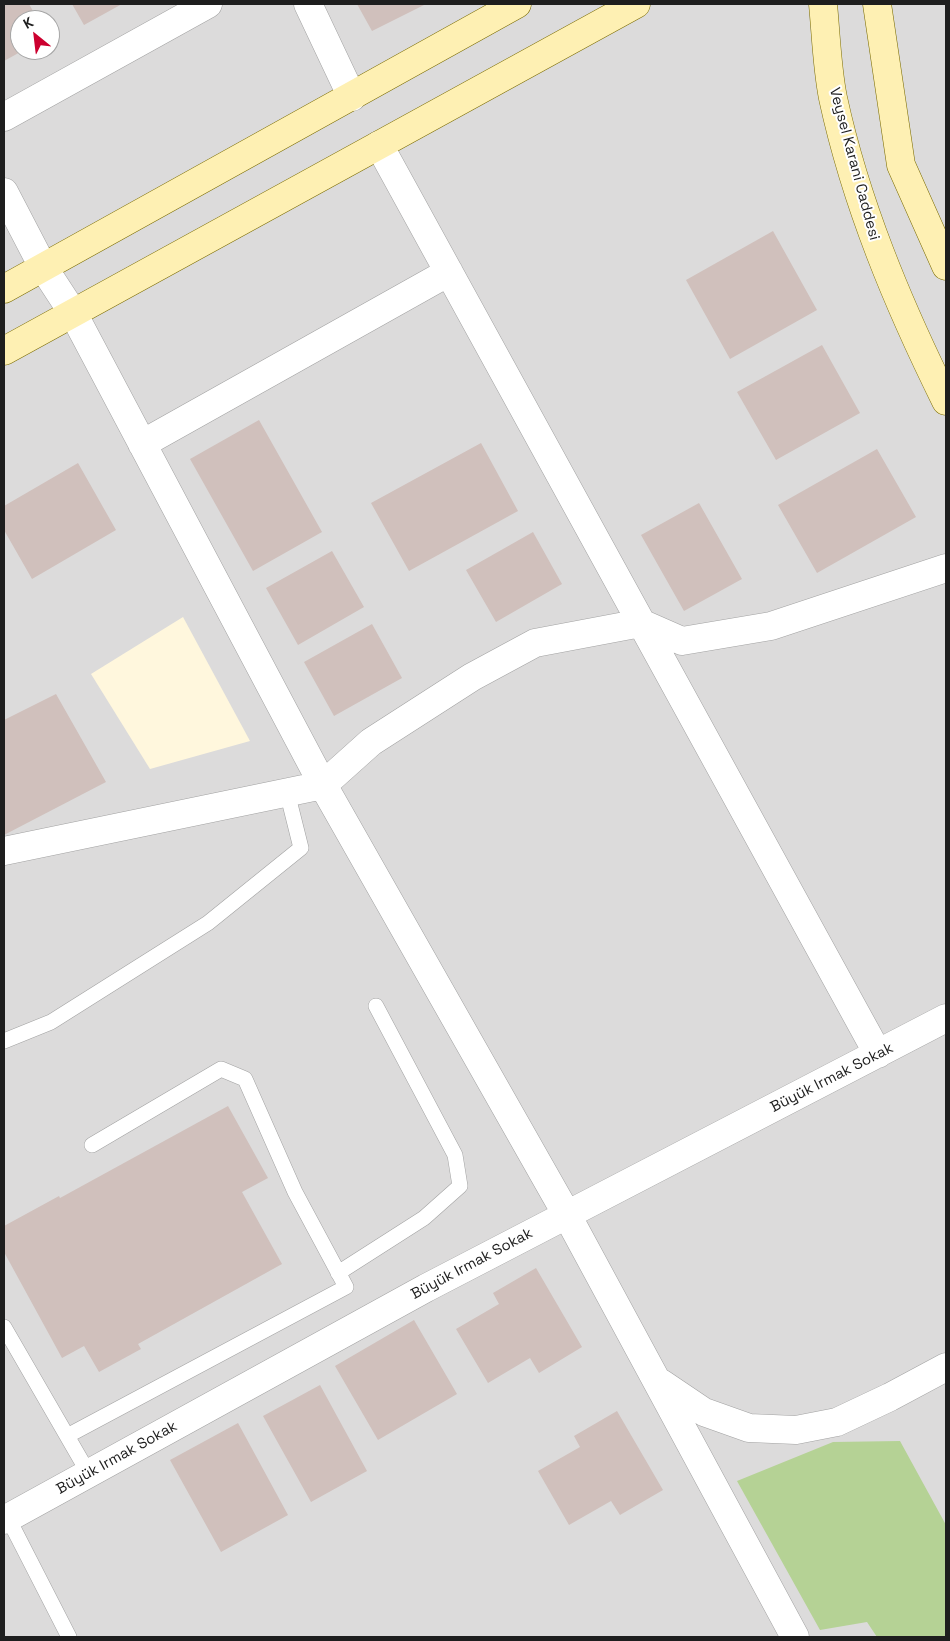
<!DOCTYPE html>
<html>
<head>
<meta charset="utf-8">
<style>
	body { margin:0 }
	#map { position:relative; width:950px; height:1641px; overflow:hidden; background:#f0e9e3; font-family:"Space Grotesk",sans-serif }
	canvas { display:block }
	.frame { position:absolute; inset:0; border:5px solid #1e1e1e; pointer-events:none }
	.north { position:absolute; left:10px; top:10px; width:50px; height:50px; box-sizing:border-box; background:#fff; border:1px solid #a5a5a5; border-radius:50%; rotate:331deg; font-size:14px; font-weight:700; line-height:20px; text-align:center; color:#1e1e1e }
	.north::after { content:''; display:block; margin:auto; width:18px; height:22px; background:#cc002f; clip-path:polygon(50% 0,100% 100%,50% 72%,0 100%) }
</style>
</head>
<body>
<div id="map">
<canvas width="950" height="1641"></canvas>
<div class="frame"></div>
<div class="north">K</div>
</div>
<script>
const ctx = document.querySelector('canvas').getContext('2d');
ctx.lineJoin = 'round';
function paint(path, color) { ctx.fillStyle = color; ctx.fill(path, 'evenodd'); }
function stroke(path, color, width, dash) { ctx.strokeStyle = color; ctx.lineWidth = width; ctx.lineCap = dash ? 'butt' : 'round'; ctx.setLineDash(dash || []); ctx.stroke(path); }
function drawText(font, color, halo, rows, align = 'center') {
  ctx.font = font + ' "Space Grotesk",sans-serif'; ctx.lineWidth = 4; ctx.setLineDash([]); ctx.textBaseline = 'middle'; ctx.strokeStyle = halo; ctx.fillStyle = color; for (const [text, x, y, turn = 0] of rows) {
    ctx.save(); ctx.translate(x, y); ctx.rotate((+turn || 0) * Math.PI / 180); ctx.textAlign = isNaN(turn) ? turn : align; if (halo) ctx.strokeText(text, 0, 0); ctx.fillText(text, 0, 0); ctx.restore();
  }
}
paint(new Path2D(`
	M4 4H946V1637H4ZM20 20H50V50H20Z`), '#dcdbdb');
paint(new Path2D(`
	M183 617 250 741 150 769 91 674Z`), '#fff7dd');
paint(new Path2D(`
	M900 1441 946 1525V1637H877L867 1622 820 1630 737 1481 833 1442Z`), '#b5d295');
paint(new Path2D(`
	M4 4H29L38 20H20V50H24L4 61Z
	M72 4H122L84 25Z
	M357 4H426L372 31Z
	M773 231 817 310 730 359 686 280Z
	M822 345 860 413 776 460 737 392Z
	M259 420 322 532 253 571 190 459Z
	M481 443 518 511 409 571 371 503Z
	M877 449 916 517 817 573 778 505Z
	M78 463 116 530 32 579 4 530V506Z
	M699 503 742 579 684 611 641 535Z
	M533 532 562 584 496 622 466 570Z
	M332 551 364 607 298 645 266 588Z
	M372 624 402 678 334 716 304 662Z
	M56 694 106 782 4 835V720Z
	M228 1106 268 1178 242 1192 282 1264 138 1344 141 1349 99 1372 84 1346 62 1358 4 1252V1226L59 1196 60 1198Z
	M536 1268 582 1347 539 1373 530 1358 488 1383 456 1329 499 1304 493 1293Z
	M414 1320 457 1394 378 1440 335 1366Z
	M320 1385 367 1471 311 1502 263 1416Z
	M617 1411 663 1490 620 1515 611 1501 569 1525 538 1471 580 1447 574 1436Z
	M238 1423 288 1515 221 1552 170 1460Z`), '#d0c0bc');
const lane = new Path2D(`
	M4 1041 51 1022 208 923 301 848 287 792
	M338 1273 424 1218 460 1186 455 1155 376 1006
	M4 1327 89 1474
	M67 1436 346 1287 295 1192 245 1079 221 1069 92 1145
	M5 1512 69 1637`);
const street = new Path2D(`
	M308 4 352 97
	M4 117 208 4
	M379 145 878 1054
	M4 192 43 267 73 313 323 785 4 851
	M142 444 449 272
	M661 1383 704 1412 749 1428 796 1430 837 1422 890 1397 946 1367
	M4 1520 426 1288 946 1018
	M795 1637 567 1215 323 785 371 742 472 677 535 643 641 623 682 641 771 626 946 568`);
const secondary = new Path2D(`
	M823 4C826 35 827 68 833 98 856 204 898 304 946 401
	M877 4 901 165 946 266
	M4 289 517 4
	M4 351 636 4`);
stroke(lane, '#a2a2a2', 16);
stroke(street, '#a2a2a2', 29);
stroke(secondary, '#7a6b00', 29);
stroke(lane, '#fff', 15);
stroke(street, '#fff', 28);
stroke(secondary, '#fef0b3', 28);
drawText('15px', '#1e1e1e', '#fff', [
	["Veysel Karani Caddesi",854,164,75],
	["Büyük Irmak Sokak",832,1078,-27],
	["Büyük Irmak Sokak",472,1264,-28],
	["Büyük Irmak Sokak",117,1458,-29]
]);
</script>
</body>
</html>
